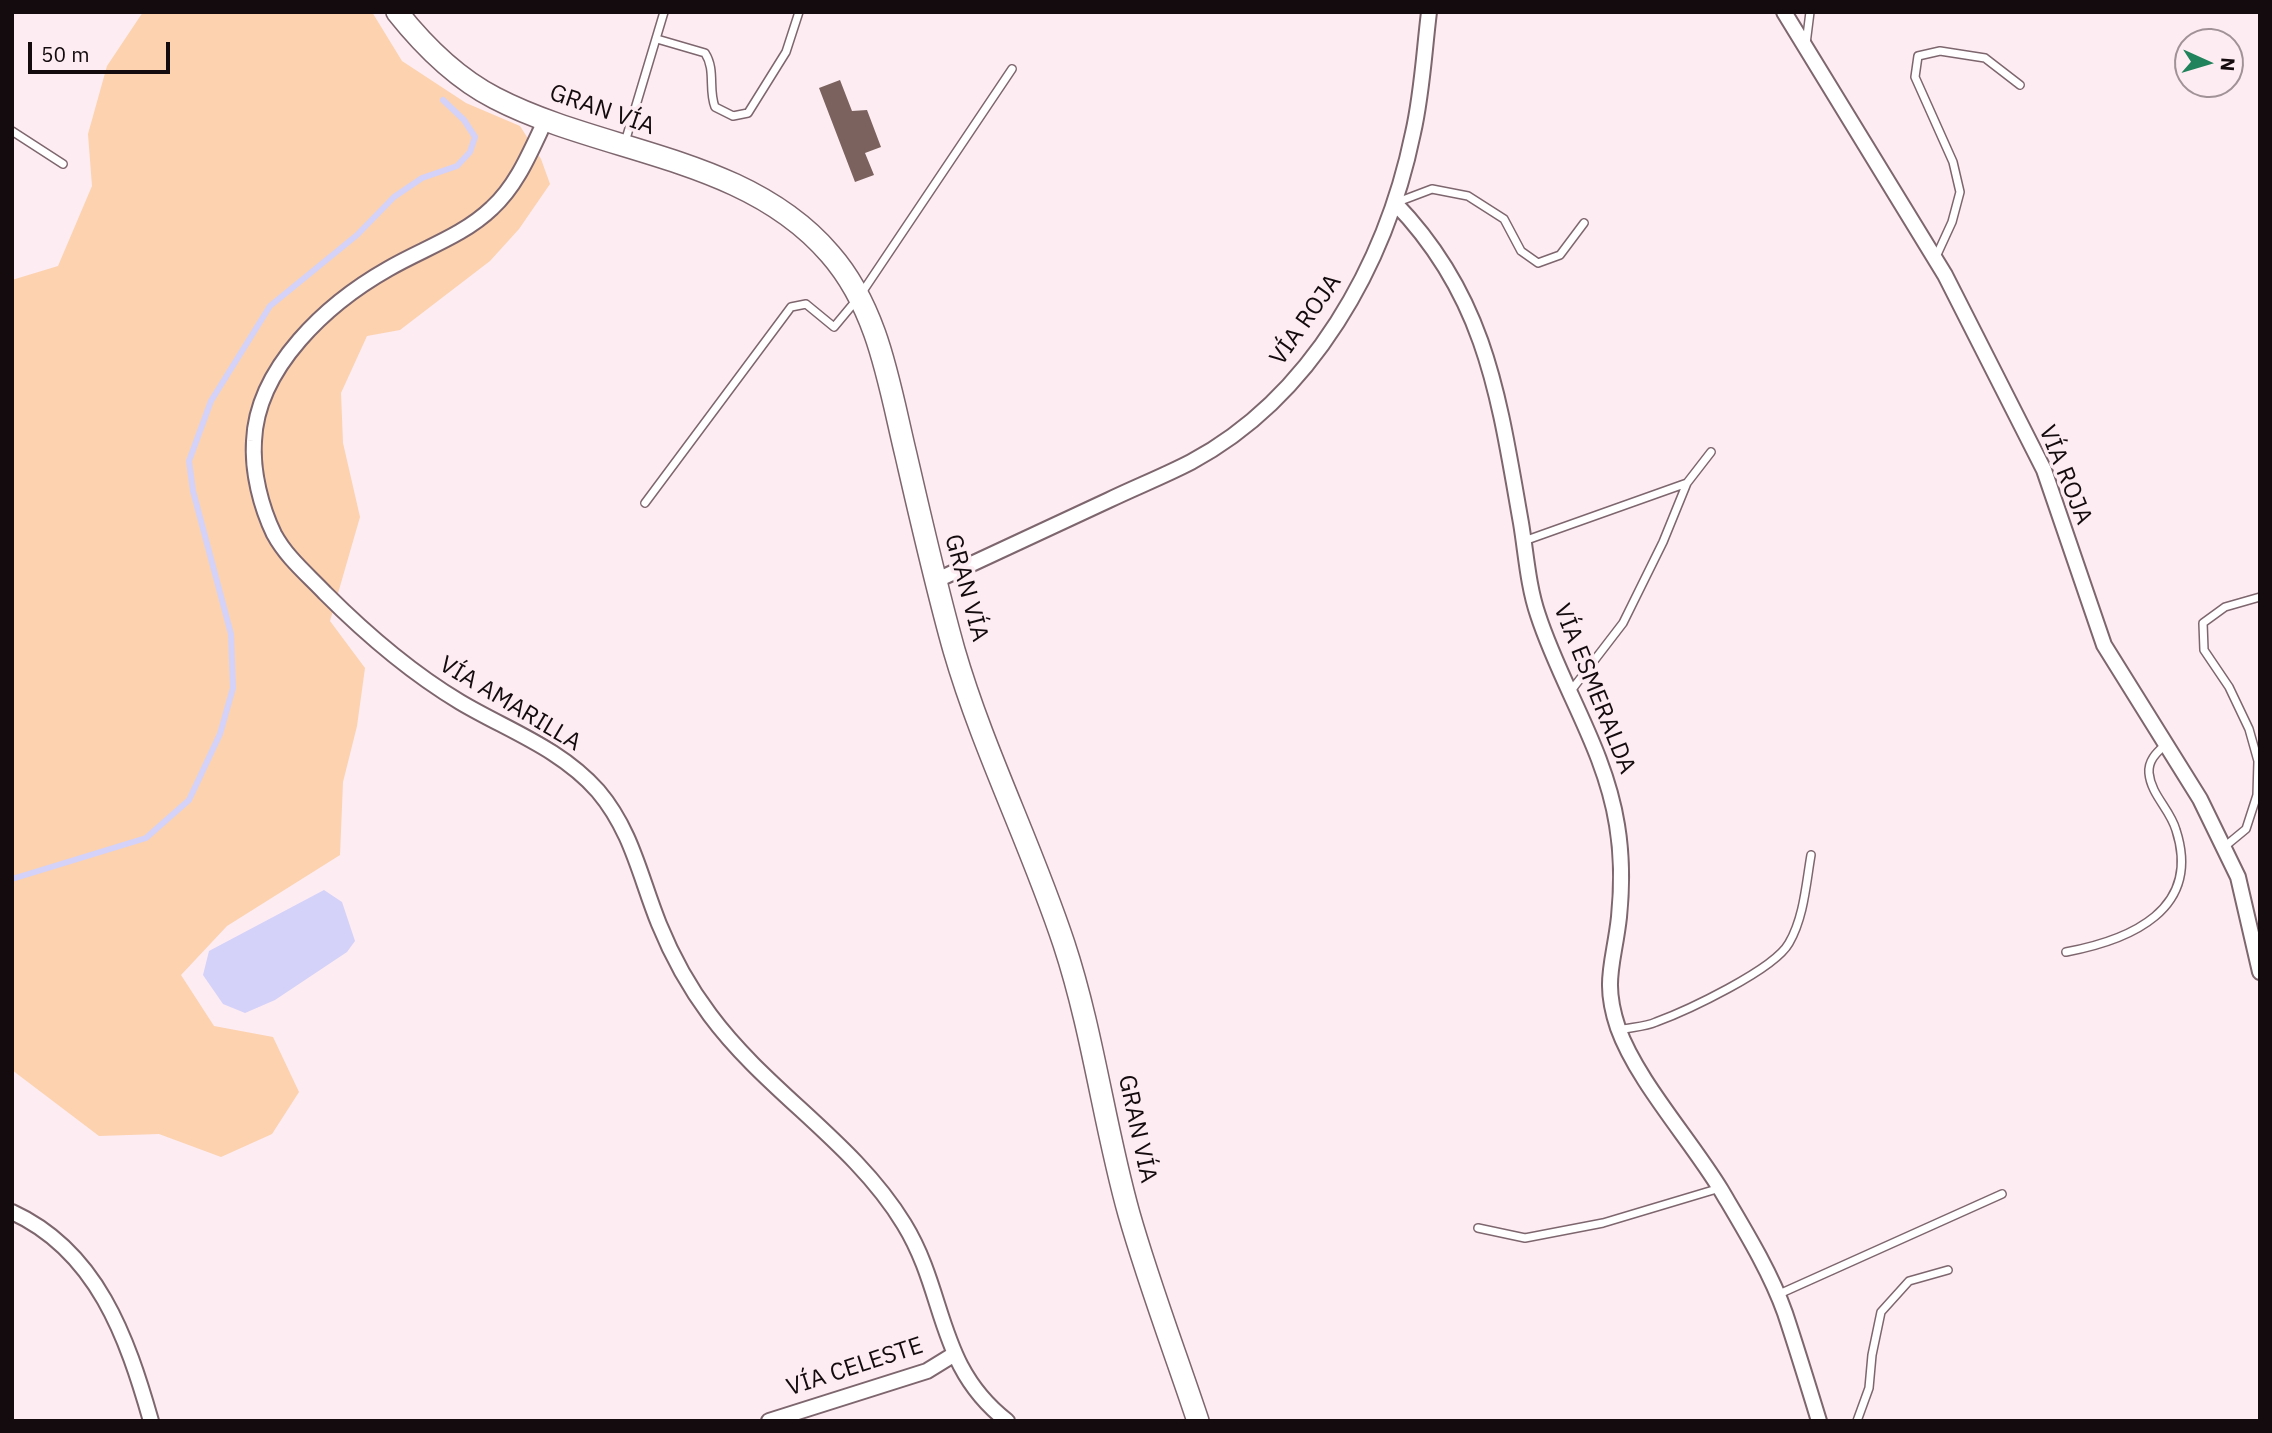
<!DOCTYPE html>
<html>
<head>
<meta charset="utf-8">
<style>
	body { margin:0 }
	#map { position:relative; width:2272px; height:1433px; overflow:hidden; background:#fdecf2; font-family:"IBM Plex Sans",sans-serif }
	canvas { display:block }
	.frame { position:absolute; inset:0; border:14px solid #140b0e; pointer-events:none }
	.north { position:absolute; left:2174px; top:28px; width:70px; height:70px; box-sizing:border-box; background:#fdecf2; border:2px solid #a09297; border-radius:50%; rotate:94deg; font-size:19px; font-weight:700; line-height:28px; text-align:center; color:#140b0e }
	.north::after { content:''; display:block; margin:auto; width:24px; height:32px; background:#21835b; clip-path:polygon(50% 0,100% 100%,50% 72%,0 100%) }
	.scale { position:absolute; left:28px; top:42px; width:142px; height:32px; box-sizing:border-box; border:4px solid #140b0e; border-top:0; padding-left:9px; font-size:21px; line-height:24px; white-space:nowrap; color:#140b0e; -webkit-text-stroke:5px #fdecf2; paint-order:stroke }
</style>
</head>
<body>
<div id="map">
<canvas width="2272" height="1433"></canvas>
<div class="frame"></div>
<div class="north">N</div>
<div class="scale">50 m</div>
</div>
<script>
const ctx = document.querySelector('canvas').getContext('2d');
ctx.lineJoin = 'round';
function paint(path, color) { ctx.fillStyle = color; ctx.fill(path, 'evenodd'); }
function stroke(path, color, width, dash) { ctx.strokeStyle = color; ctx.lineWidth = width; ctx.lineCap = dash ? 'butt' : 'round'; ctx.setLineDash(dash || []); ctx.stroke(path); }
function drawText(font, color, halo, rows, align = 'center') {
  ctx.font = font + ' "IBM Plex Sans",sans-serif'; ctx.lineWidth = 7; ctx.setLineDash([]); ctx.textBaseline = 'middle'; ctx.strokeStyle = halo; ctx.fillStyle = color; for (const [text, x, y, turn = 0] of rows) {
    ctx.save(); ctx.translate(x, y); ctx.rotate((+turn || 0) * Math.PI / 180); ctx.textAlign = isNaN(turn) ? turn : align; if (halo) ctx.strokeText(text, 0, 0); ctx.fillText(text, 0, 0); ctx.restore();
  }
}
paint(new Path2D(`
	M143 12H372L402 61 466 103 520 126 541 159 550 184 519 229 490 261 400 330 367 336 341 393 343 443 360 517 330 621 365 668 357 726 343 782 340 855 227 926 181 975 214 1026 273 1037 299 1092 272 1134 221 1157 159 1134 99 1136 12 1070V280L58 266 92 186 88 134 107 66Z`), '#fcd2af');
paint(new Path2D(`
	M324 890 342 902 355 941 347 952 275 1000 245 1013 223 1004 203 975 209 951Z`), '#d4d2f9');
stroke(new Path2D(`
	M12 879 146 838 189 800 220 734 233 688 231 634 193 491 189 461 211 401 270 306 357 235 394 197 422 178 457 166 470 152 475 137 464 120 443 100`), '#d4d2f9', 6);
paint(new Path2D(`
	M840 80 852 111 867 110 881 147 865 153 874 175 855 182 819 88Z`), '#7b625e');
const service = new Path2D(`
	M657 39 705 53C716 70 708 89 715 107L733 116 748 113 786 52 799 12
	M1806 44 1810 12
	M12 131 63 164
	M625 142 664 12
	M1395 203 1432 189 1468 196 1504 219 1521 251 1538 263 1560 255 1584 223
	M1935 259 1952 222 1960 192 1953 162 1915 77 1918 56 1940 51 1985 58 2020 85
	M645 503 791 307 806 304 834 327 859 297 1012 69
	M1524 541 1687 483 1711 452
	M1570 692 1623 623 1663 542 1687 483
	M2223 848 2246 829 2257 795 2258 761 2249 729 2229 687 2204 650 2203 623 2225 607 2260 597
	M2066 952C2130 940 2202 910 2176 830 2170 809 2151 795 2149 773 2148 761 2156 753 2164 746
	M1619 1030C1631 1027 1645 1027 1656 1022 1686 1011 1774 970 1789 943 1804 917 1806 884 1811 855
	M1478 1228 1525 1238 1603 1223 1720 1188
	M1777 1295 2002 1194
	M1857 1421 1869 1388 1872 1355 1881 1312 1909 1281 1948 1270`);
const minor = new Path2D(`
	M1784 12 1945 275 2044 470 2104 645 2200 799 2238 877 2260 972
	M546 119C531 150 518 184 492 208 463 236 422 249 388 269 328 303 257 367 254 441 252 472 261 507 274 534 287 558 307 574 325 593 366 634 410 672 460 702 507 730 560 748 598 791 632 831 640 877 659 924 672 956 689 987 710 1015 767 1092 854 1142 904 1224 947 1294 936 1366 1007 1421
	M1395 203C1487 298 1499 399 1521 523 1526 553 1528 586 1538 615 1561 686 1605 749 1617 825 1622 855 1622 887 1619 917 1614 963 1602 981 1618 1028 1637 1081 1690 1139 1721 1190 1744 1229 1770 1271 1785 1313 1797 1349 1808 1385 1819 1421
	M935 581C993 554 1051 527 1109 500 1136 487 1164 476 1191 462 1312 397 1386 264 1413 133 1422 94 1424 53 1429 12
	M12 1212C97 1251 127 1337 151 1421
	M769 1421 927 1371 953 1355`);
const secondary = new Path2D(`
	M397 12C424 46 456 78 495 98 603 154 746 156 830 254 879 310 889 385 906 455 921 520 936 586 954 650 983 750 1031 844 1064 944 1093 1032 1104 1125 1129 1214 1149 1284 1175 1352 1198 1421`);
stroke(service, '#7e666e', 10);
stroke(minor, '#7e666e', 18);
stroke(secondary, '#7e666e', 24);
stroke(service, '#fff', 7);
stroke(minor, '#fff', 14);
stroke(secondary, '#fff', 21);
drawText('24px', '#140b0e', '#fdecf2', [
	["GRAN VÍA",602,110,19],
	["VÍA ROJA",1306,320,-55],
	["VÍA ROJA",2065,475,68],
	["GRAN VÍA",966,588,75],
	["VÍA ESMERALDA",1594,689,68],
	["VÍA AMARILLA",510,704,31],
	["GRAN VÍA",1137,1129,78],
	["VÍA CELESTE",855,1367,-18]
]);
</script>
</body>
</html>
